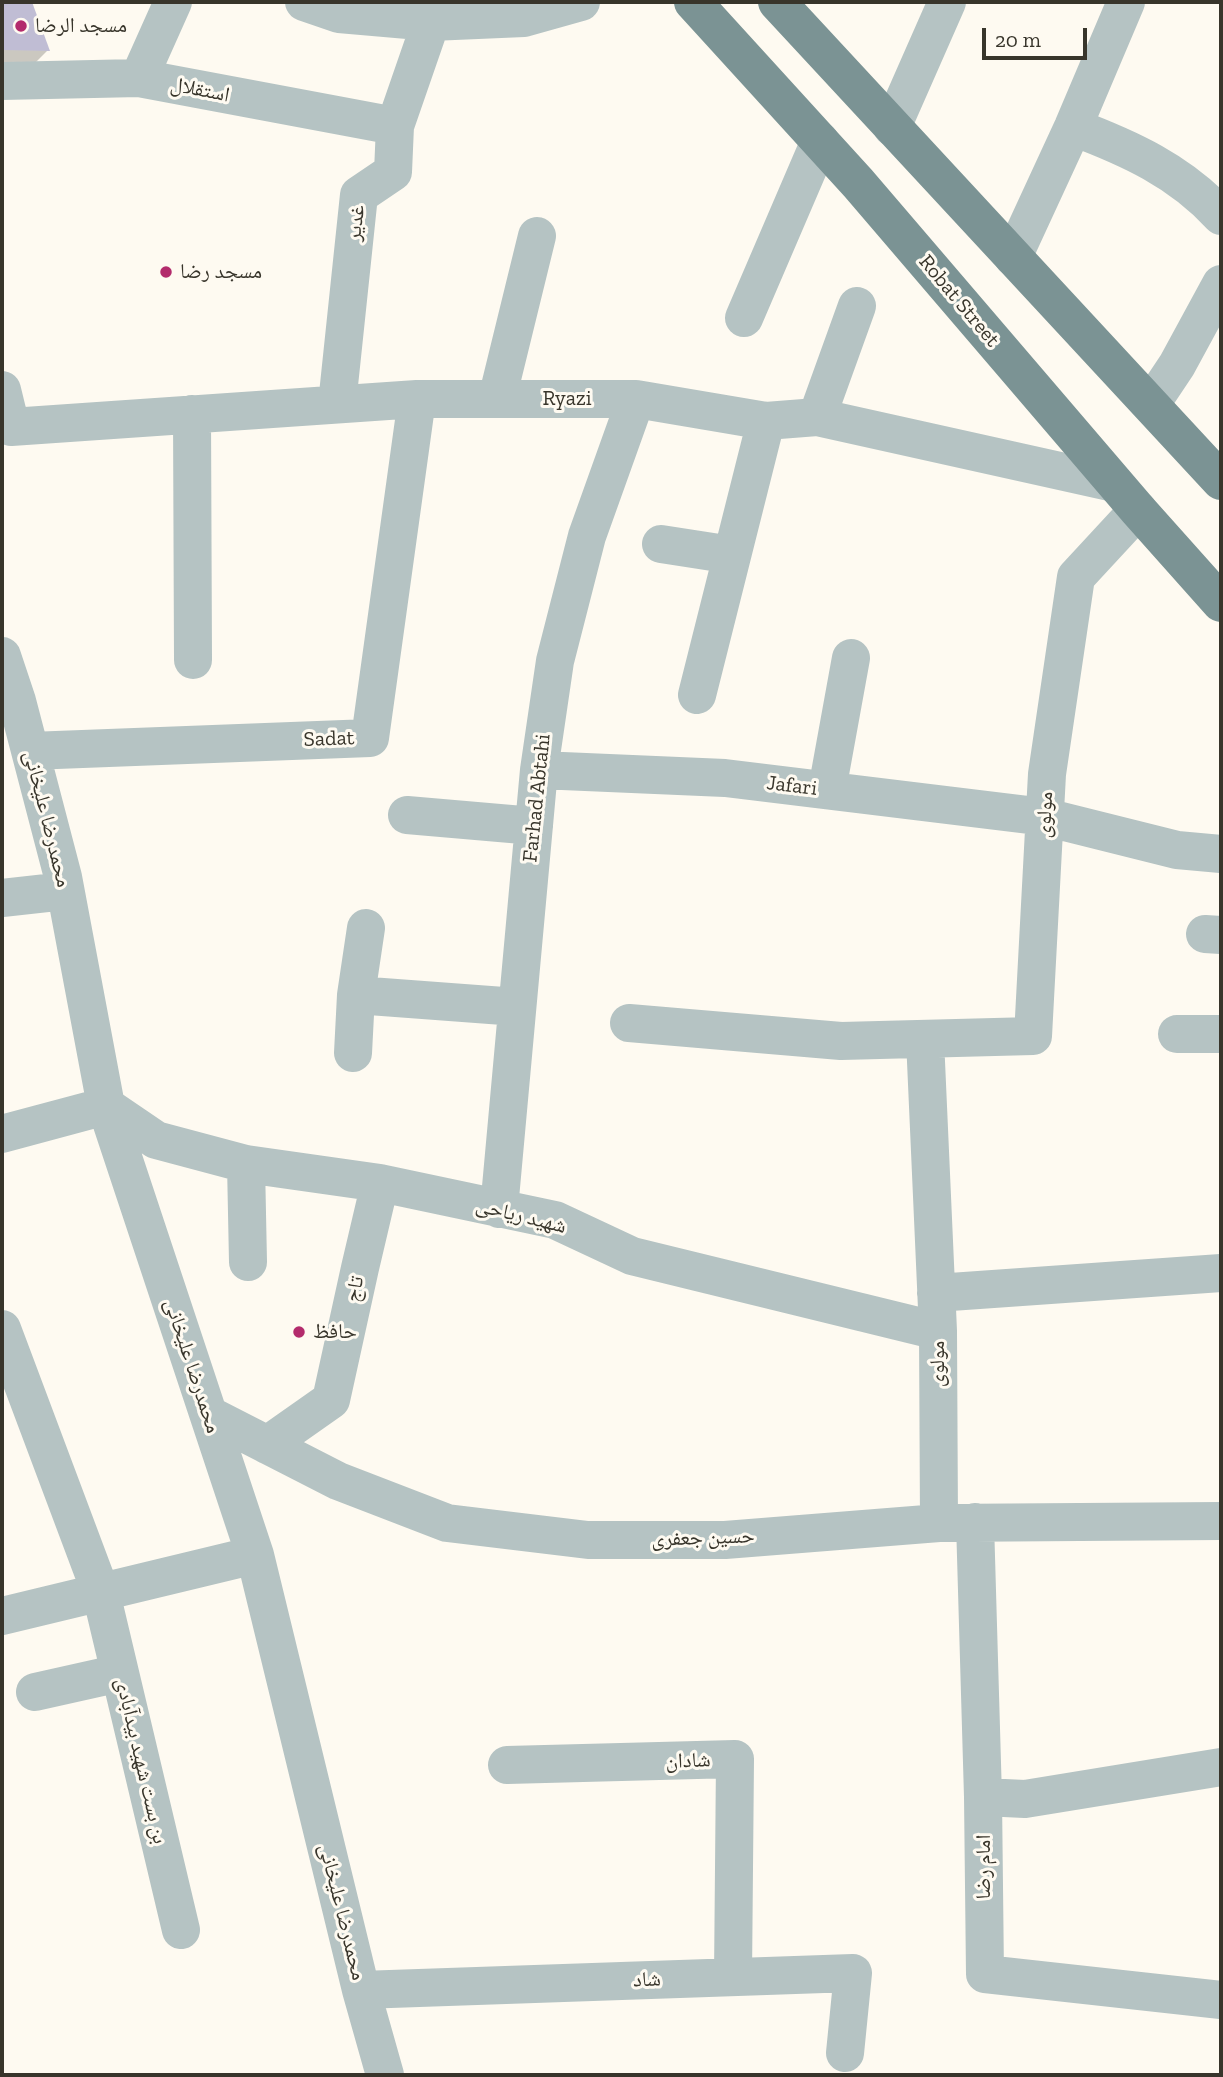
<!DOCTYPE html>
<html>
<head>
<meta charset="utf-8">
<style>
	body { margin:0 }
	#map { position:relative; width:1223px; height:2077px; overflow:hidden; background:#fefaf1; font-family:"Zilla Slab",serif }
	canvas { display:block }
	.frame { position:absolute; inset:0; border:4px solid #38352b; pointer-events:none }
	.scale { position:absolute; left:982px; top:28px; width:105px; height:32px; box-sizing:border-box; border:4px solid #38352b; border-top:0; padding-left:9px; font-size:21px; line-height:24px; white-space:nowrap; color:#38352b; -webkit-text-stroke:5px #fefaf1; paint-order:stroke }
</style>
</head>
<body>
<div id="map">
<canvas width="1223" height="2077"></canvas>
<div class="frame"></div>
<div class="scale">20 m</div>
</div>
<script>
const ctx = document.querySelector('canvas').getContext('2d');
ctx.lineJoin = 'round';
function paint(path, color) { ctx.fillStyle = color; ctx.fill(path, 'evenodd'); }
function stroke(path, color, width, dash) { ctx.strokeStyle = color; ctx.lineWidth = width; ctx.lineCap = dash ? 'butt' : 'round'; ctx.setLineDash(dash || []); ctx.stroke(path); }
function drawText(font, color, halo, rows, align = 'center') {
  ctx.font = font + ' "Zilla Slab","Noto Naskh Arabic",serif'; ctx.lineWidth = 6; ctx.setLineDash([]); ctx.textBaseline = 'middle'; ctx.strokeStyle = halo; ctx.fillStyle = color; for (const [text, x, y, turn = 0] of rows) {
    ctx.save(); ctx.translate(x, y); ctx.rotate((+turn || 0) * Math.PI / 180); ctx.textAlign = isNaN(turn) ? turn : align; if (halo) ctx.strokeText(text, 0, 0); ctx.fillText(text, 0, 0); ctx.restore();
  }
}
paint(new Path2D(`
	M2 2H30L48 50 23 75H2Z`), '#0003');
paint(new Path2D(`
	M2 2H32L50 51 2 50Z`), '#c0bdd4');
stroke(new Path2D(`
	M304 2 339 14 431 22 524 18 581 2
	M139 78 173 2
	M2 81 139 78 395 126
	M892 127 947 2
	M1073 127C1129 148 1180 171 1221 216
	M1013 257 1073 127 1126 2
	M744 318 820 141
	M2 390 11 427
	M497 399 537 236
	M337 404 359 195 393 172 395 126 431 22
	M1151 404 1177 365 1221 284
	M192 414 193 660
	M817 417 857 306
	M11 427 417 399H636L766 421 817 417 1114 483
	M661 544 732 555
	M2 656 17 701 63 877 106 1106 255 1555 361 1990 385 2075
	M697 695 766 421
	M30 751 370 738 417 399
	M539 770 725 778 1045 817 1177 850 1221 854
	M827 790 851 658
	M407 815 534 826
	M2 898 65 891
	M1205 934 1221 935
	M356 995 517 1007
	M629 1023 841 1041 1033 1036 1047 774 1076 577 1138 510
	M1177 1034H1221
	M925 1039 938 1331 939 1523
	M353 1053 356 995 366 928
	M2 1134 106 1106 156 1140 246 1164 380 1183 555 1220 632 1256 938 1331
	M246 1164 248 1262
	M499 1209 539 770 555 661 587 536 636 399
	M936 1293 1221 1273
	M2 1329 101 1593 181 1930
	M209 1415 338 1481 447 1523 588 1540H725L939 1523 1221 1521
	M267 1445 331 1400 360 1268 380 1183
	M975 1522 983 1797 985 1974 1221 2000
	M2 1616 255 1555
	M35 1692 120 1673
	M507 1765 735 1759 733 1977
	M983 1797 1025 1799 1221 1767
	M361 1990 853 1973 845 2053`), '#b5c3c3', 38);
stroke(new Path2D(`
	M693 2 858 183 1138 510 1221 603
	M777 2 1221 481`), '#7b9394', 38);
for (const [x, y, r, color] of [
	[21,26,7,"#b32b6c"],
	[166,272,7,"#b32b6c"],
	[299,1332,7,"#b32b6c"]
]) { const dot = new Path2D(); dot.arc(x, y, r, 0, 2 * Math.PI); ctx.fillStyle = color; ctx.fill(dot); stroke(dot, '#fefaf1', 2.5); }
drawText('21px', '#38352b', '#fefaf1', [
	["مسجد الرضا",35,26],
	["مسجد رضا",180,272],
	["حافظ",313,1332]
], 'left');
drawText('21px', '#38352b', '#fefaf1', [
	["استقلال",200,90,11],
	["غدیر",356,223,-83],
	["Robat Street",959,301,50],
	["Ryazi",567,399],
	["Sadat",329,739,-2],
	["Jafari",792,786,7],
	["Farhad Abtahi",537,798,-84],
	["مولوی",1045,815,-87],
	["محمدرضا علیخانی",47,819,76],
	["شهید ریاحی",521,1216,14],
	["تاج",355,1289,-78],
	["مولوی",938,1364,-90],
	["محمدرضا علیخانی",192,1366,72],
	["حسین جعفری",703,1538,-2],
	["بن بست شهید بیدآبادی",141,1761,77],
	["شادان",688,1761,-2],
	["امام رضا",984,1867,-90],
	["محمدرضا علیخانی",342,1912,76],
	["شاد",647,1980,-2]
]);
</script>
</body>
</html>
